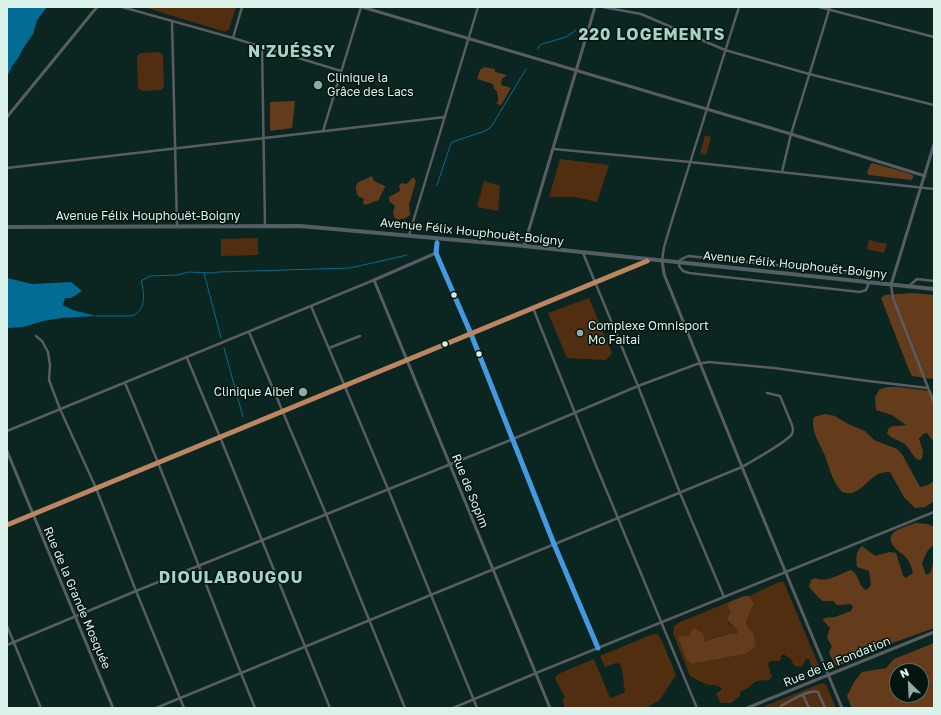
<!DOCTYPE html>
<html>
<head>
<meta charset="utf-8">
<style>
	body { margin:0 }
	#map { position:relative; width:941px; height:715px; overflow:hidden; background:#0b2620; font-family:"Golos Text",sans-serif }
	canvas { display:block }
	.frame { position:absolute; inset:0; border:8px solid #dbf2ea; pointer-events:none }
	.north { position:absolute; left:889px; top:663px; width:40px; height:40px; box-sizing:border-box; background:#041510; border:1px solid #5a6d67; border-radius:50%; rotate:336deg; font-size:11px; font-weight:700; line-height:16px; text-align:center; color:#dbf2ea }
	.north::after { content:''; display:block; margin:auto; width:14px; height:18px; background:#92aba3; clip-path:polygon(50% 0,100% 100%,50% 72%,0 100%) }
</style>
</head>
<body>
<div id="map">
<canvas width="941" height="715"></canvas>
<div class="frame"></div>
<div class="north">N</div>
</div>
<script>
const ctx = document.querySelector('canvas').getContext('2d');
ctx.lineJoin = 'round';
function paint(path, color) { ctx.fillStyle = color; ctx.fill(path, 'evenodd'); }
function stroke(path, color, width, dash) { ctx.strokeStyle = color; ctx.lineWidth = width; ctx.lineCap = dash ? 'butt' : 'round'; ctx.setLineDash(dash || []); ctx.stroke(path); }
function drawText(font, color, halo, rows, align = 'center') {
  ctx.font = font + ' "Golos Text",sans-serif'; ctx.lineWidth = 3; ctx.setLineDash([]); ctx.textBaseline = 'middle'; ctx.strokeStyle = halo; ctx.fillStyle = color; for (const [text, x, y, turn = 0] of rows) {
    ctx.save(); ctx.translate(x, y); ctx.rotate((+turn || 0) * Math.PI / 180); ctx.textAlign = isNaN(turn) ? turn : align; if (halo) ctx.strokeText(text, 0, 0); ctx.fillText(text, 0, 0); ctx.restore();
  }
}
paint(new Path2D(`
	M144 7H236L229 29 225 32Z
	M159 52 163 55 164 87 161 90 142 91 138 88 137 56 141 53Z
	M705 135 711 137 706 155 700 154Z
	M560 159 609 165 597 202 575 197H549Z
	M484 181 500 186 498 211 477 207Z
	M258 238V255L221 256V239Z
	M869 240 887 244 884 253 867 249Z
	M589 298 612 353 606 360 567 358 548 313Z
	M779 582H784L787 590 819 666 820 672 807 678 809 671 812 667 809 659H806L801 667 794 666 791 659 783 654 781 656V659L779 661H770L768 664 772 677 769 680 756 681 748 688 740 692V696L731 703H721L716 694 722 689C718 684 715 686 710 685 703 684 696 679 690 676L673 633 674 626 680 622 729 602 727 607 731 612 728 623 737 629 739 633 725 635 705 641 704 638 691 630 690 635 687 636 680 635 692 664 745 654 753 633 748 627 746 622 754 603 749 596Z
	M653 634H658L662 641 676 675 659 701 646 708H565L562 700 565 698 555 678 558 674 594 659 610 698 624 693 625 691 622 671 620 664 616 663 605 667 600 656Z
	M822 683 826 685 836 708H760Z`), '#512e0f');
paint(new Path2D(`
	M484 67 495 69V72L507 75 502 79 501 85 511 88 501 105H499L496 102H498V95H497V91L494 89 493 84 477 79 480 70Z
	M295 101 292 128 270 131V102Z
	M872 163 908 173 913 175V178L911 180 869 175 867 173 870 165Z
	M372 176 374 181 385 186C385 189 380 195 379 200L365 205 363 203 364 199 358 196C352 180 361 182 372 176Z
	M412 178H414L416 181 409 205 410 215C400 223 389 220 395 206L389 201V197L400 191 399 185 402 183 407 184Z
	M912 293 934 295V379L912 376 909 370 881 298 885 295Z
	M887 387H898L931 391 934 397V446L933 441 927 433 923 434 919 439 923 451 922 459 918 460C911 455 910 447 903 443 897 439 891 439 887 433L889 428 893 426H899L906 425 892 415 876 410 875 397 880 389Z
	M825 414 835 416 848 424 865 431 874 440 897 449 902 454 920 487 928 485 934 481V501L925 507 915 508 904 497 890 472C871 471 867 488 852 493 849 493 845 493 842 492 832 481 830 469 825 456 820 443 810 431 814 417Z
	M915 523 928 524 934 527V545L928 550 922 563 926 575 931 572 934 558V628L873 650 866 656 836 666 829 653 832 646C827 637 826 640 830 628L823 620 824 618 835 617 851 611 853 606 850 604 837 605 833 601H823L819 598 809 587 811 580 815 578C828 583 839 574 851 570 859 574 858 584 865 590L868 589 871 585 869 571 857 567C856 559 855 552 862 546L875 556 890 552 896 553 903 575 906 578 913 573C912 569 910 562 907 559 905 555 900 553 897 550 880 533 901 528 915 523Z
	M744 596H749L754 603 746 622 748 627 753 633 756 646 745 654 692 664 687 660 678 637 680 635 687 636 690 635 691 630 695 628 703 634 705 641 725 635 738 633C737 626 729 625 727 619L731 612 727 607 729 602Z
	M934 643V708H852L847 696 854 682 862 672 886 668 894 659ZM897 671H921V695H897Z`), '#643c1b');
paint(new Path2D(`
	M7 7H47L37 20 33 34 24 47 18 58 12 66 7 77Z
	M7 278 32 284 71 282 82 291 71 298H65L63 305 73 310 96 316 61 318 43 321 23 327 7 328Z`), '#026c94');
stroke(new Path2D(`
	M538 49 539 46 542 44 566 37 576 30
	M437 185 451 143 455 141 485 131 491 127 526 69
	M204 273 221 338
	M96 316H131C146 312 145 293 141 281L150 276 177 275 188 272 212 273 219 272 350 268 407 255
	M224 348 243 417`), '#026c94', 1);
stroke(new Path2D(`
	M122 7 233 38 341 71
	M603 7 641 14 725 50 809 74 934 105
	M819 7 934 37
	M172 22 177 225
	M233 38 242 7
	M262 48 265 225
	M323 131 361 7
	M554 149 690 162 934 189
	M7 168 445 117
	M782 172 791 134 830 7
	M409 235 478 7
	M436 253 471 334 554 544 598 648
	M583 253 638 386 680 493 724 597
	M688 256 863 274 868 278 869 283 866 290 860 292 689 273 683 271 679 266 680 260Z
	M662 260 664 247 673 217 739 7
	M891 285 893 298 934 403
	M909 286 917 279 934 281
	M311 306 388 489 477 708
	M533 308 595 463 697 708
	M249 332 326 514 405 708
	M36 336 42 341 48 352 50 365 49 380 60 409 96 488 136 591 184 708
	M329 348 360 336
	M187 358 220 437 330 708
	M125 383C171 490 211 600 255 708
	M7 431 374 280
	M7 626 41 708
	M7 645 136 591 513 439 638 386 697 364 709 362 774 368 868 381 928 388
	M803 695 809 708
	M781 706C790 701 809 689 818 692L825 708
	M156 708 742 467C752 461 787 442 792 434 793 432 793 428 792 425L780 396 767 393
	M453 708 541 671 934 512`), '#595c63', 2.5);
stroke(new Path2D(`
	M362 7 791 134 925 176
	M7 117 97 7
	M437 238 436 253 374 280 550 708
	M524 246 595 7
	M662 260 664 274 742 467 842 708
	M891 285 934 144
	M7 451 113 708
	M7 525 650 260
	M747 708 934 632`), '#595c63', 3);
stroke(new Path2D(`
	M7 227 300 226 524 246 934 289`), '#555e64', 4);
stroke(new Path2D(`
	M437 243 436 253 471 334 554 544 598 648`), '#4699e1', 5);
stroke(new Path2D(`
	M7 525 647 261`), '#bb8660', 5);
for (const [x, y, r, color] of [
	[318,85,5,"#92aba3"],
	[454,295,3.5,"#dbf2ea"],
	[580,333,4,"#92aba3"],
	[445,344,3.5,"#dbf2ea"],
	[479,354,3.5,"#dbf2ea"],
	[303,392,5,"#92aba3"]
]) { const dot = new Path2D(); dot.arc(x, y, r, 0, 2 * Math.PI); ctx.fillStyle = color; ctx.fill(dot); stroke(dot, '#041510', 1.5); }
drawText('12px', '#dbf2ea', '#041510', [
	["Clinique la",327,78],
	["Grâce des Lacs",327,92],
	["Complexe Omnisport",588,326],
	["Mo Faitai",588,340],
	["Clinique Aibef",294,392,"right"]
], 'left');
drawText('12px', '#dbf2ea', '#041510', [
	["Avenue Félix Houphouët-Boigny",148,216],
	["Avenue Félix Houphouët-Boigny",472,232,6],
	["Avenue Félix Houphouët-Boigny",795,265,6],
	["Rue de Sopim",470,491,68],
	["Rue de la Grande Mosquée",77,598,67],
	["Rue de la Fondation",837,662,-22]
]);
ctx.letterSpacing = '1px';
drawText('bold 16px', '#a5d4c6', '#041510', [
	["220 LOGEMENTS",652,35],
	["N'ZUÉSSY",292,52],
	["DIOULABOUGOU",231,578]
]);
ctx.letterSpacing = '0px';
</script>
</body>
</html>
